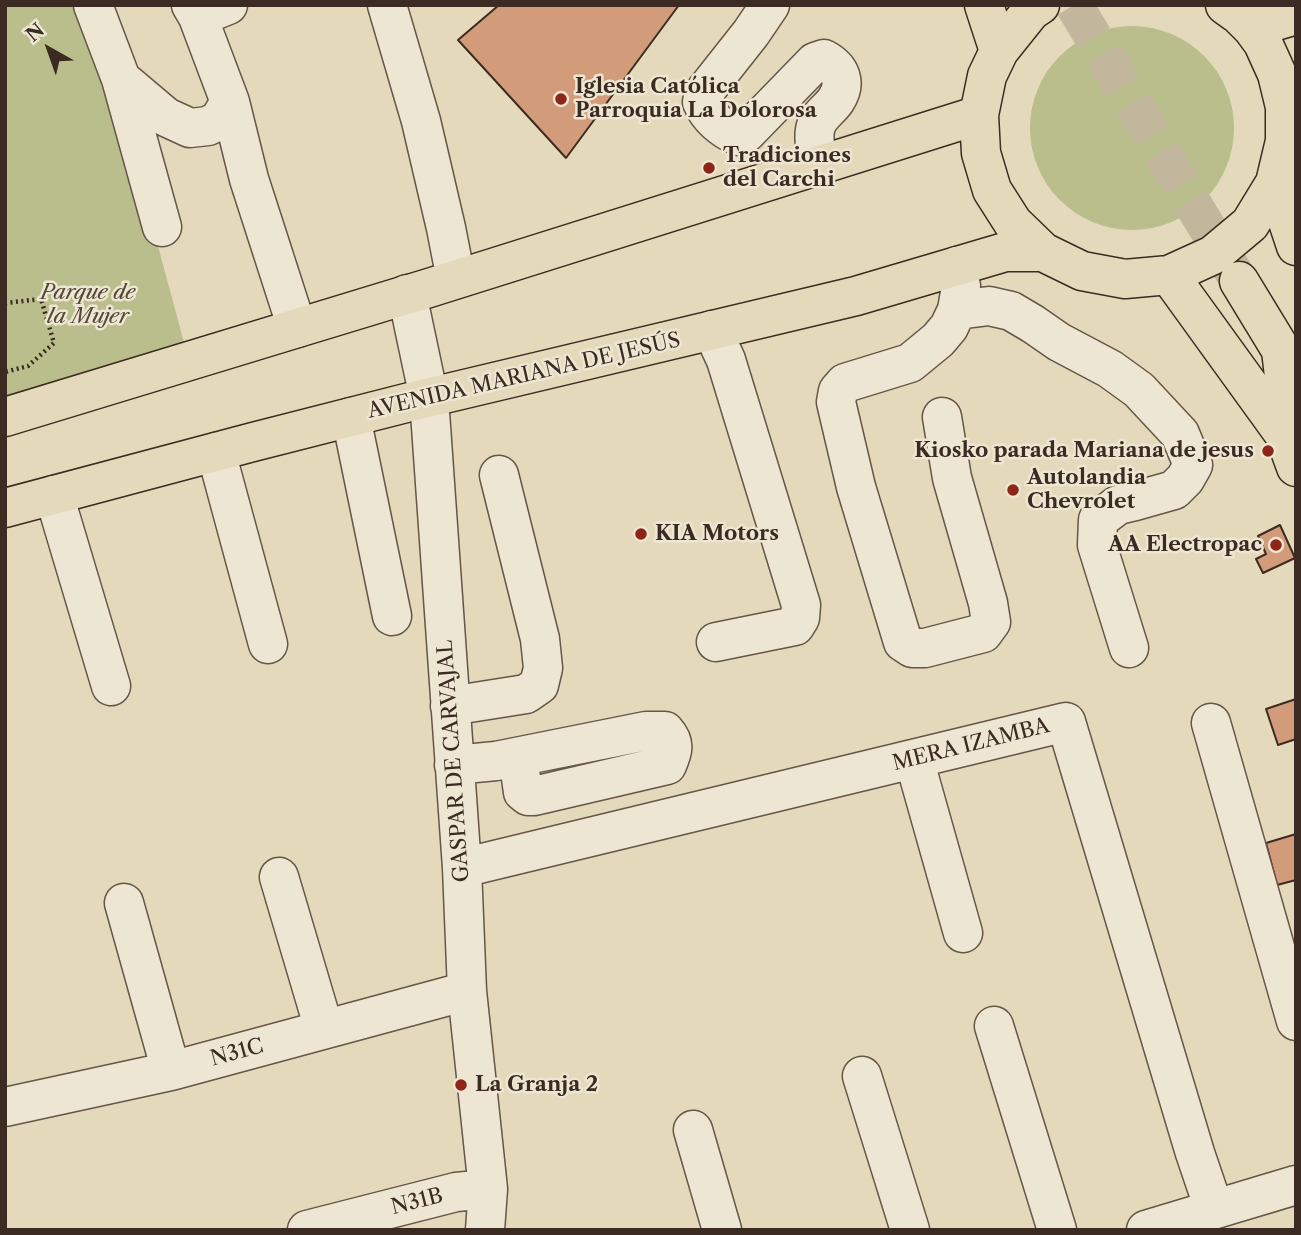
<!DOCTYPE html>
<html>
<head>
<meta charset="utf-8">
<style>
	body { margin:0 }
	#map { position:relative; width:1301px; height:1235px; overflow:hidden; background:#e4d9ba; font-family:"Libre Caslon Text",serif }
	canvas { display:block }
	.frame { position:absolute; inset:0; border:7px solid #3c2b22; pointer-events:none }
	.north { position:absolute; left:14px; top:14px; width:70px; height:70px; -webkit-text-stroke:5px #ede6d2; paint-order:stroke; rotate:320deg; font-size:19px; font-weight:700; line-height:28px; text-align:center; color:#3c2b22 }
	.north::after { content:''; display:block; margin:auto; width:24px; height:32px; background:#3c2b22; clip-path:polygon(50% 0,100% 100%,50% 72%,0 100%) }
</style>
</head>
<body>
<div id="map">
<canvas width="1301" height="1235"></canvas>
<div class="frame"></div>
<div class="north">N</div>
</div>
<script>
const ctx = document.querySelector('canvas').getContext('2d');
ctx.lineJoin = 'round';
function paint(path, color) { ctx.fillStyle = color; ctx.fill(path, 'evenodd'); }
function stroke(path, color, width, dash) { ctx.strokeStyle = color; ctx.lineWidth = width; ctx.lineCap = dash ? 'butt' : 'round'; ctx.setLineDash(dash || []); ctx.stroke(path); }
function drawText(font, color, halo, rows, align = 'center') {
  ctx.font = font + ' "Libre Caslon Text",serif'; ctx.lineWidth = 5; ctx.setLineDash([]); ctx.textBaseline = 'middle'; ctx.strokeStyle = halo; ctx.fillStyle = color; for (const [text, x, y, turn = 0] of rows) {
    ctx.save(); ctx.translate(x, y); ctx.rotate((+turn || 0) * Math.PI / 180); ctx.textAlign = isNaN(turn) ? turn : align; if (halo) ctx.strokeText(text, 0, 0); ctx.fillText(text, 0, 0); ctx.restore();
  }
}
paint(new Path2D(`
	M5 5H93L189 361 5 417Z
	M1030 128a102 102 0 1 1 204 0a102 102 0 1 1-204 0Z`), '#b9be8c');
const building = new Path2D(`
	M499 5H679L566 158 458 40Z
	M1280 525 1295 558 1263 573 1256 559 1266 554 1258 536Z
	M1296 699V739L1278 745 1266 709Z
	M1296 834V880L1277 885 1266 843Z`);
paint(building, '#d29c7a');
stroke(building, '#3c2b22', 2);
stroke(new Path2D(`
	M1074 5 1236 276`), '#c2b69c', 38, [38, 19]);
const minor = new Path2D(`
	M93 5 121 79 166 117 190 128 208 126 219 120 230 102 198 17 191 5
	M387 5 421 121 446 228 456 279
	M770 5 751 33 706 90 702 102C708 117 722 129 738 136L746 133 815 62 824 59C841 68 847 83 836 100 830 109 819 115 816 126 812 137 817 153 817 165
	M198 17 228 5
	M121 79 162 227
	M230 102 249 179 297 328
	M407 294 429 398 462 868 467 991 488 1189 485 1230
	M957 310 989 306 1011 311 1033 324 1059 342 1110 369 1139 390 1180 434 1193 465 1185 479 1174 490 1135 501 1118 505 1098 520 1097 545 1129 648
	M712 330 726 360 801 605 800 618 795 626 716 642
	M351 417 392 616
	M942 417 952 478 988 603 991 622 983 633 925 648H912L903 642 856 487 836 402 838 391 845 383 910 363 938 340 949 327 957 310 961 286 957 266
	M216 452 268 644
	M54 495 111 686
	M450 706 526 694 539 685 543 668 540 639 499 475
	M1211 723 1296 1021
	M914 759 963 933
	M454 765 496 761 646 731H665C676 743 673 751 667 765L534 796H528L523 792 518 757
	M462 868 1066 722 1195 1153 1214 1209
	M279 877 324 1029
	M124 903 171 1071
	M994 1026 1057 1230
	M862 1076 910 1230
	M5 1107 171 1071 467 991
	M693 1130 722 1230
	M307 1230 456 1192 488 1189
	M1146 1230 1296 1185`);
const major = new Path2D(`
	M984 5 999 51
	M1040 5 1031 11 999 51 987 76 979 115 981 153 992 190 1013 223 1043 252 1082 271 1125 279 1169 275 1213 255 1250 224 1275 183 1285 141V107L1277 74 1263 43 1252 28 1239 15 1225 5
	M1252 28 1296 15
	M1275 183 1296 246
	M1169 275 1284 434 1296 467
	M1239 281 1281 350 1296 362
	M1281 350 1284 376 1296 416
	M5 417 429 288 979 115
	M5 508 253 442 406 403 856 296 1005 252H1043`);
stroke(minor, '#665648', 41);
stroke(major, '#3c2b22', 41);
stroke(new Path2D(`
	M5 303 41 299 54 343 28 366 5 372`), '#3c2b22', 4.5, [2, 3.5]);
stroke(minor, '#ede6d2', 38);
stroke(major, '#e4d9ba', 38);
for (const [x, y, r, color] of [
	[561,99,7,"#8f2418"],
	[709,168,7,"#8f2418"],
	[1268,451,7,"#8f2418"],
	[1013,490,7,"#8f2418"],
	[641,534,7,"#8f2418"],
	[1276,545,7,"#8f2418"],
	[461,1085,7,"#8f2418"]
]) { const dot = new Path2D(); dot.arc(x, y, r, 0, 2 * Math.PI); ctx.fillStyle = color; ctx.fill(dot); stroke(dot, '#ede6d2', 2.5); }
drawText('bold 21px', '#3c2b22', '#ede6d2', [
	["Iglesia Católica",575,87],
	["Parroquia La Dolorosa",575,111],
	["Tradiciones",723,156],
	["del Carchi",723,180],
	["Kiosko parada Mariana de jesus",1254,451,"right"],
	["Autolandia",1027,478],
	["Chevrolet",1027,502],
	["KIA Motors",655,534],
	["AA Electropac",1262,545,"right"],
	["La Granja 2",475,1085]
], 'left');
drawText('italic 21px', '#554837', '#ede6d2', [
	["Parque de",88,293],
	["la Mujer",88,317]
]);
drawText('21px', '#3c2b22', '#ede6d2', [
	["AVENIDA MARIANA DE JESÚS",524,376,-13],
	["MERA IZAMBA",971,745,-14],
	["GASPAR DE CARVAJAL",454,761,-94],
	["N31C",237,1053,-15],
	["N31B",417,1202,-14]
]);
</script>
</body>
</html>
